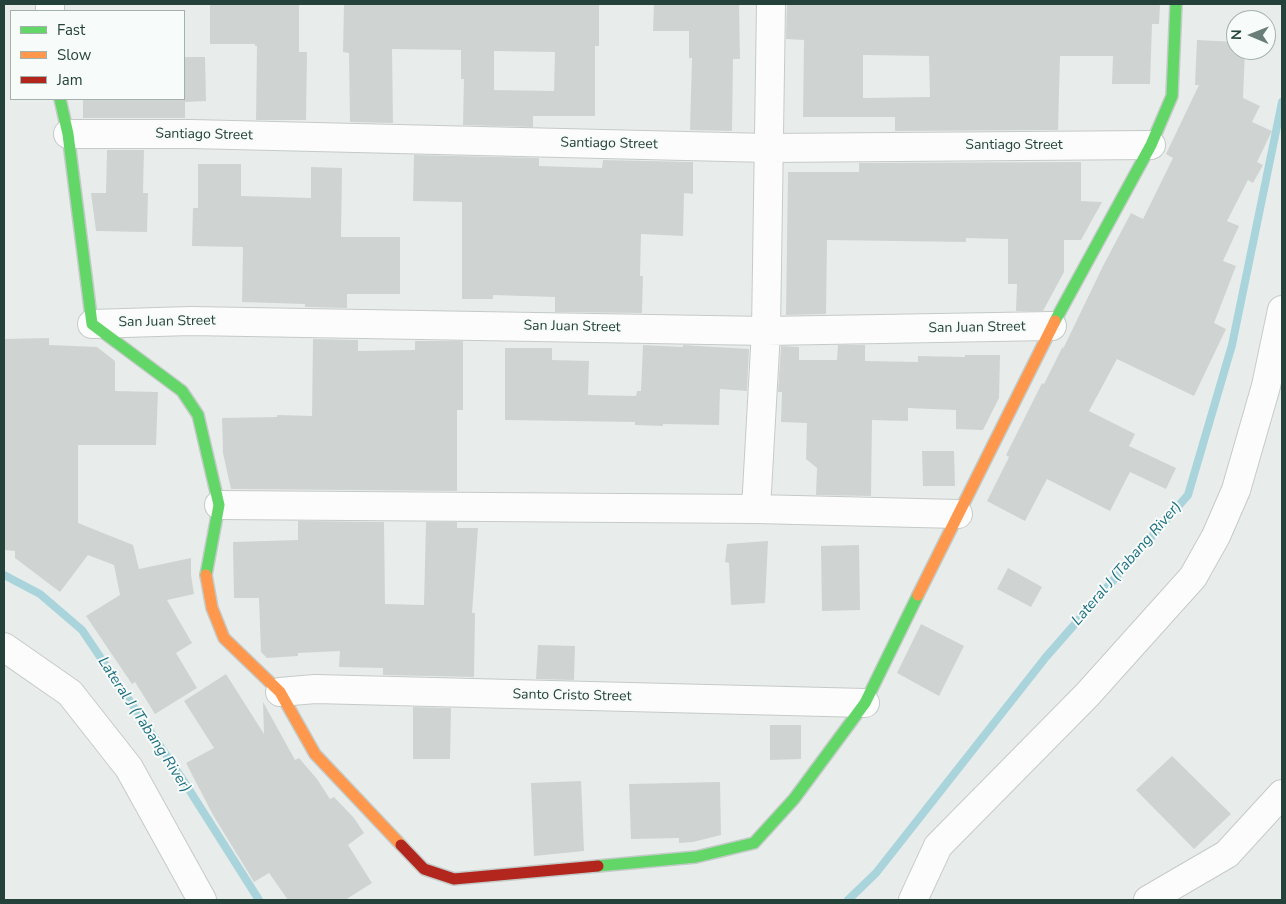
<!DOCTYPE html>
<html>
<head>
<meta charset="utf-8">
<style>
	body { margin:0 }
	#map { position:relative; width:1286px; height:904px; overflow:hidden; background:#e8edeb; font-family:"Nunito Sans",sans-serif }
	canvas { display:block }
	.frame { position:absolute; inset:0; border:5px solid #24423a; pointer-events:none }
	.legend { position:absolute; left:10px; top:10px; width:175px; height:90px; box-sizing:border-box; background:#f7fbf9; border:1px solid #a3b1ad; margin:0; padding:6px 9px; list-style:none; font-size:15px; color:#24423a }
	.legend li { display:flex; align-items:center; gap:10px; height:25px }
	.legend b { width:25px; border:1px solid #a3b1ad }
	.north { position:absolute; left:1226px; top:10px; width:50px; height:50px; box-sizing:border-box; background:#f7fbf9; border:1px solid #a3b1ad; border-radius:50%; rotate:271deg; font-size:14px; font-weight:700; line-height:20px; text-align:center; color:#24423a }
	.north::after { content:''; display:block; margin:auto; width:18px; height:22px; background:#697e78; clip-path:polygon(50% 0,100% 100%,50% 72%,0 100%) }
</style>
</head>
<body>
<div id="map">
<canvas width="1286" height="904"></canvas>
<div class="frame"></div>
<ul class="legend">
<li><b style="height:6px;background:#63d668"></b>Fast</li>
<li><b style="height:6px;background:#ff974d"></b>Slow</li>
<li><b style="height:6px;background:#b3261e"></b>Jam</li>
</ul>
<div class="north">N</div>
</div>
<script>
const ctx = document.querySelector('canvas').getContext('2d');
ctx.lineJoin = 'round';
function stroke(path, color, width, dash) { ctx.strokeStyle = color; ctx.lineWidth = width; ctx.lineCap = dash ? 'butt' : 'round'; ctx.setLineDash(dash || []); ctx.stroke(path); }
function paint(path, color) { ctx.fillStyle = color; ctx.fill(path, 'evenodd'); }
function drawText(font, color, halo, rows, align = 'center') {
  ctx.font = font + ' "Nunito Sans",sans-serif'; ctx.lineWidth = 4; ctx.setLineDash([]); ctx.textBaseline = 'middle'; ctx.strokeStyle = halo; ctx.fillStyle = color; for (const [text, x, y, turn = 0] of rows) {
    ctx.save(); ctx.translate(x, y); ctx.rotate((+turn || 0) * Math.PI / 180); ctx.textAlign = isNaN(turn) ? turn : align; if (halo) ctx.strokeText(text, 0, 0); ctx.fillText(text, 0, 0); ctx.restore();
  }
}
stroke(new Path2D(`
	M4 575 40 594 82 630 183 780 259 900
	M848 900 876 873 1046 657 1188 495 1232 345 1282 102`), '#a9d4db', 8);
paint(new Path2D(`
	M210 4H299V52H307L306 120H256L257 46H255V44H210Z
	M344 4H599V46H595V116H533V127L463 125 464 79H461V50L392 49 393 123 350 122 349 53 343 52ZM494 51 555 52 554 91 494 90Z
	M654 4H739L740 59H733L732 131 690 130 692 58H689V31H653Z
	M787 4H1160L1159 24H1152L1150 84H1112L1113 56H1060L1058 130 895 131V117H803L804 40 786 39ZM863 55 929 56 930 97 863 98Z
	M1197 40 1236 42V50H1245L1243 98 1260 106 1252 122 1272 131 1257 162 1263 165 1253 183 1248 180 1227 221 1239 226 1223 261 1236 266 1214 323 1226 329 1194 396 1117 359 1089 411 1135 434 1129 446 1176 468 1166 489 1130 472 1110 511 1047 479 1025 521 987 501 1009 457 1006 455 1042 383 1044 384 1063 346V349L1103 266 1131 213 1143 219 1173 158 1166 154 1199 85H1195Z
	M184 57H205L206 101 185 102V118H83V99H184Z
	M107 150H144L143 193H148L147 232 96 231 91 193H106Z
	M414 155 539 158V166L602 168 603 160 693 162V194L684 193 683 236 641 234 640 276H643L642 313 555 312V297L493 295V299H462V202L413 201Z
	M1081 162V201L1102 202 1081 240H1064V272L1043 311H1016L1017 284H1008V239L966 238V242L827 240 826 314 786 315 788 172H859V163Z
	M198 164H241V196L311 198V167L342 168 341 237H400V294H347V308L305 307V304L242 302 243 247 192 246 193 208H198Z
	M49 338V345L97 347 115 361V391L158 392 156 445H78V523L133 545 139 569 191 558V575L194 594 167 600 192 643 176 653 197 688 155 714 135 682 132 684 86 616 120 595 114 565 88 555 60 592 15 558V551L4 550V339Z
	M313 339 358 340V351L415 350V341H463V410H457V491L231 489 223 453 222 418 277 417V415L312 416Z
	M643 345 683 347V345L749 349 747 391 720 389 719 425 663 424V426L635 425V422L505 420V348H552V360L589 361 588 395 636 396 637 391H641Z
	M838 345H865V361L918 362V356L965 357V355H1000L999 398 983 430 956 429V410L908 408V421L872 420 871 496 816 495 817 468 806 459 807 423 781 422 782 392H778L781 346 799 347V360H837Z
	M922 451H954L955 486H923Z
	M298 521 384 522 385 604 424 605 426 522H457V528H478L472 613H475L474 677 383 675V668L339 667 340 651 298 653V656L267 658 261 652 259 598H234L233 542 298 540Z
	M768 541 765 603 731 605 729 563 725 562 727 544Z
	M859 545 860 610 822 611 821 546Z
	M1008 568 1042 587 1031 607 997 589Z
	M921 624 964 646 939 696 897 673Z
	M538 645 575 646 574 680 536 679Z
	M226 674 264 734 263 702 295 760 299 758 317 779 330 799 334 797 354 818 364 833 348 845 372 883 345 900H288L269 873 254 882 213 815 186 763 214 748 184 701Z
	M413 707 451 708 450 759H413Z
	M770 725H801V759L770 760Z
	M1172 756 1231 814 1194 849 1136 790Z
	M581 781 584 851 534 856 531 783Z
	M720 782 721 835 693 842 679 843V838L631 839 629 784Z`), '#cfd4d2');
const street = new Path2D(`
	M50 11V4
	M68 134H191L768 148 1151 145
	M92 324 190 321 766 331 1052 326
	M219 505 756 509 958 514
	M756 509 766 331 771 4
	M4 647 70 693 129 768 202 900
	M280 692 315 689 865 703
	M913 900 938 846 1087 695 1193 577 1216 536 1236 490 1266 386 1282 310
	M1148 900 1227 854 1282 794`);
const fast = new Path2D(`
	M60 99 68 134 92 324 182 391 198 415 219 505 206 575
	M1055 321 1151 145 1172 96 1176 4
	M598 866 696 857 754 843 794 799 865 703 918 595`);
const slow = new Path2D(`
	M206 575 212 608 224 638 280 692 315 754 401 845
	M918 595 1055 321`);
const jam = new Path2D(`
	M401 845 424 869 454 879 598 866`);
stroke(street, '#c5cac8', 30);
stroke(fast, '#c3cbc8', 14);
stroke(slow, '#c3cbc8', 14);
stroke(jam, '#c3cbc8', 14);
stroke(street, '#fcfcfc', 28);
stroke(fast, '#63d668', 11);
stroke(slow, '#ff974d', 11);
stroke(jam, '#b3261e', 11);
drawText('14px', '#24423a', '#f7fbf9', [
	["Santiago Street",204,135,1],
	["Santiago Street",609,144,1],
	["Santiago Street",1014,146],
	["San Juan Street",167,322,-1],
	["San Juan Street",572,327,1],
	["San Juan Street",977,328,-1],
	["Santo Cristo Street",572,696,1]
]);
drawText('italic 15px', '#1c6f80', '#f7fbf9', [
	["Lateral J (Tabang River)",1127,564,-49],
	["Lateral J (Tabang River)",144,725,57]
]);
</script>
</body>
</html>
